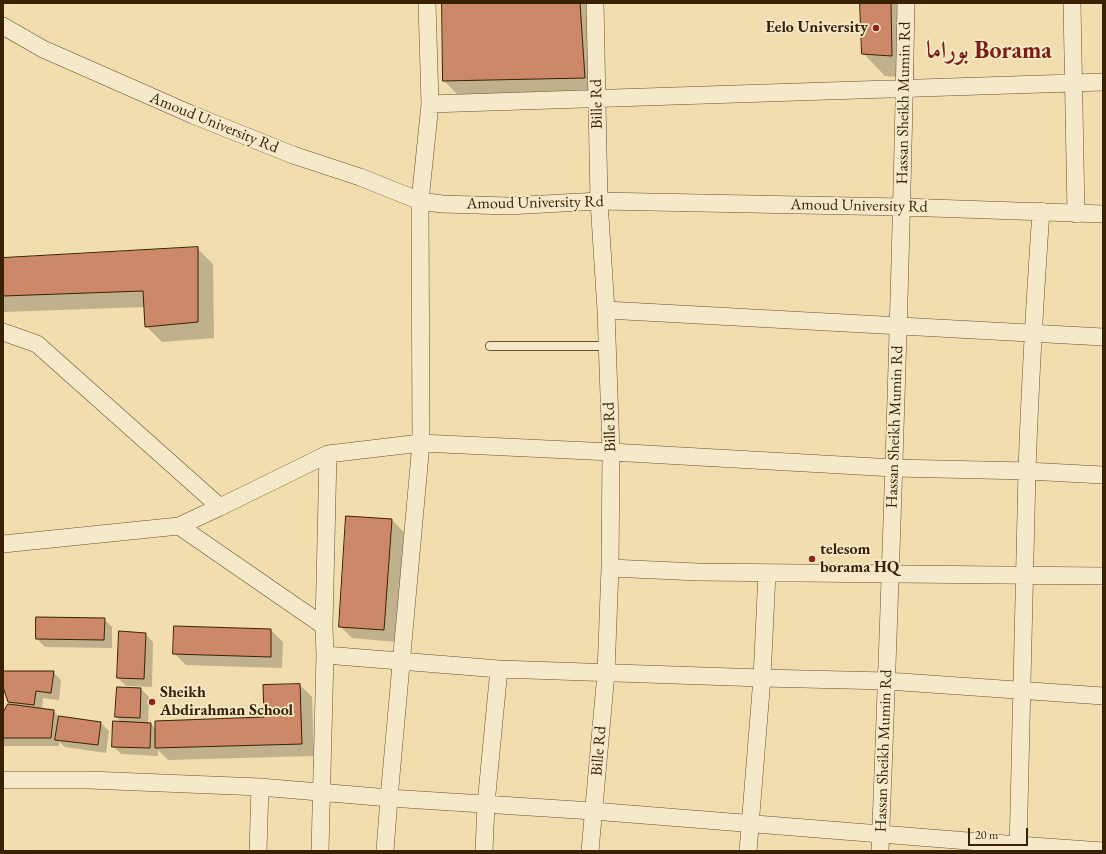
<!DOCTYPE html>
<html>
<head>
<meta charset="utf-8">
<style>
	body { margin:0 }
	#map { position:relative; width:1106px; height:854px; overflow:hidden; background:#f1ddae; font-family:"EB Garamond",serif }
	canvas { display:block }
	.frame { position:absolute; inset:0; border:4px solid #392104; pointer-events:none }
	.scale { position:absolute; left:968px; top:828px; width:60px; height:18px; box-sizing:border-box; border:2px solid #392104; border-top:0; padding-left:5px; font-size:12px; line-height:14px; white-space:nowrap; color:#392104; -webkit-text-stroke:3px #f6e9ca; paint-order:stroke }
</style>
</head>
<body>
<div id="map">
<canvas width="1106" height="854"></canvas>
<div class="frame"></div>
<div class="scale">20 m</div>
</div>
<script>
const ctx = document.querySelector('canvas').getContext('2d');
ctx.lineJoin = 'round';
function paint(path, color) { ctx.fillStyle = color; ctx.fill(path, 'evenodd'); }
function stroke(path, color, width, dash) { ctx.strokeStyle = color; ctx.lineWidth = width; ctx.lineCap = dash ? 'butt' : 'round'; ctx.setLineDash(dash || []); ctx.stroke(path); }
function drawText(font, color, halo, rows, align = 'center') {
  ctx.font = font + ' "EB Garamond",Amiri,serif'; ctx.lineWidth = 3.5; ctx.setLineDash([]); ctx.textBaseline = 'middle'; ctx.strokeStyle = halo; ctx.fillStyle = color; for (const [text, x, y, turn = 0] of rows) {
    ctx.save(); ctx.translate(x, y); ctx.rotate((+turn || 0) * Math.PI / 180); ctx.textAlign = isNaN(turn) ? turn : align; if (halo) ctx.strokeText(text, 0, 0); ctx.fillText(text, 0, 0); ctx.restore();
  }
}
paint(new Path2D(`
	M443 3H595L600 93 460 97 444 81Z
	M861 3H908L913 7 914 78 885 76 863 53Z
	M197 248 213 264 214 338 162 342 146 326 145 307 3 312V259Z
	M392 520 404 532 396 642 352 638 340 626Z
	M104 619 112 627V648L45 647 37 639Z
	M271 630 283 642 282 668 186 665 174 653Z
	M145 634 153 642 152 687 126 686 118 678Z
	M3 672H53L61 680 59 700 43 698 42 710 54 711 60 718 101 723 109 731 106 753 65 747 59 742V746H3V715L13 706 8 702 3 684Z
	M300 685 312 697 314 756 168 760 158 750V756L121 754 113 746 122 723 116 717 141 689 149 697 148 724H151L156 729 265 718Z`), '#0003');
const building = new Path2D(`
	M442 3H580L585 78 443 81Z
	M860 3H891L892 56 862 54Z
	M198 247V322L145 327 143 291 3 296V258Z
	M346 516 392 519 384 630 339 627Z
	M36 617 105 618 104 640 36 639Z
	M174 626 271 629V657L173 654Z
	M119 631 146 633 144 679 117 678Z
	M3 671H54L51 693 36 691 34 705 8 702 3 687Z
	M300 684 302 744 155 748V721L264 717 263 685Z
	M117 687 141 688 140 718 115 717Z
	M8 704 54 710 51 738H3V713Z
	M59 716 101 722 98 745 55 740Z
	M113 721 151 723 150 748 112 747Z`);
paint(building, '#cd8869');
stroke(building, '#392104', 1);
const service = new Path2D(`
	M490 346H607`);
const minor = new Path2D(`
	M1072 3 1076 214
	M3 26 43 49 193 115 293 155 360 177 420 201 442 204 508 206 599 201 902 207 1103 214
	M430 104 1103 82
	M606 310 1103 337
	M3 332 37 344 220 507
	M179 526 324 626
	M3 544 179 526 220 507 328 454 421 443 611 452 894 468 1027 471 1103 475
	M610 568 698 572 1103 576
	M325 655 499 669 762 678 887 681 1103 696
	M3 780H89L260 787 389 798 593 811 1018 845 1103 851
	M258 851 260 787
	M320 851 325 655 324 626 328 454
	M385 851 389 798 421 443 420 201 430 104 427 3
	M484 851 486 804 499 669
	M590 851 606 673 610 568 611 452 606 310 599 201 595 3
	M748 851 762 678 767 573
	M880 851C891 568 901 286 906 3
	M1018 851C1022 724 1023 598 1027 471 1030 385 1035 298 1041 211`);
stroke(service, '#67502e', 10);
stroke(minor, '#67502e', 18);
stroke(service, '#f6e9ca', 8);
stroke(minor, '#f6e9ca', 17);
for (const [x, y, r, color] of [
	[876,28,4,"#8f2418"],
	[812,559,4,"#8f2418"],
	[152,702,4,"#8f2418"]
]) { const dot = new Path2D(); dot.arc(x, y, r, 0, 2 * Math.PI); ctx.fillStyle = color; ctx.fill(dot); stroke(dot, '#f6e9ca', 1.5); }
drawText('bold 16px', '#392104', '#f6e9ca', [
	["Eelo University",868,28,"right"],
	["telesom",820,550],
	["borama HQ",820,568],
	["Sheikh",160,693],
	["Abdirahman School",160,711]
], 'left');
drawText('16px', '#392104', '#f6e9ca', [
	["Hassan Sheikh Mumin Rd",904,103,-89],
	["Bille Rd",597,104,-91],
	["Amoud University Rd",214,123,22],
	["Amoud University Rd",535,203,-1],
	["Amoud University Rd",859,206,1],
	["Bille Rd",610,427,-92],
	["Hassan Sheikh Mumin Rd",895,427,-88],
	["Bille Rd",599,751,-85],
	["Hassan Sheikh Mumin Rd",884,751,-88]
]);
drawText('bold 24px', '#7a1f14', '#f6e9ca', [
	["بوراما Borama",989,51]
]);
</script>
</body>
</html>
